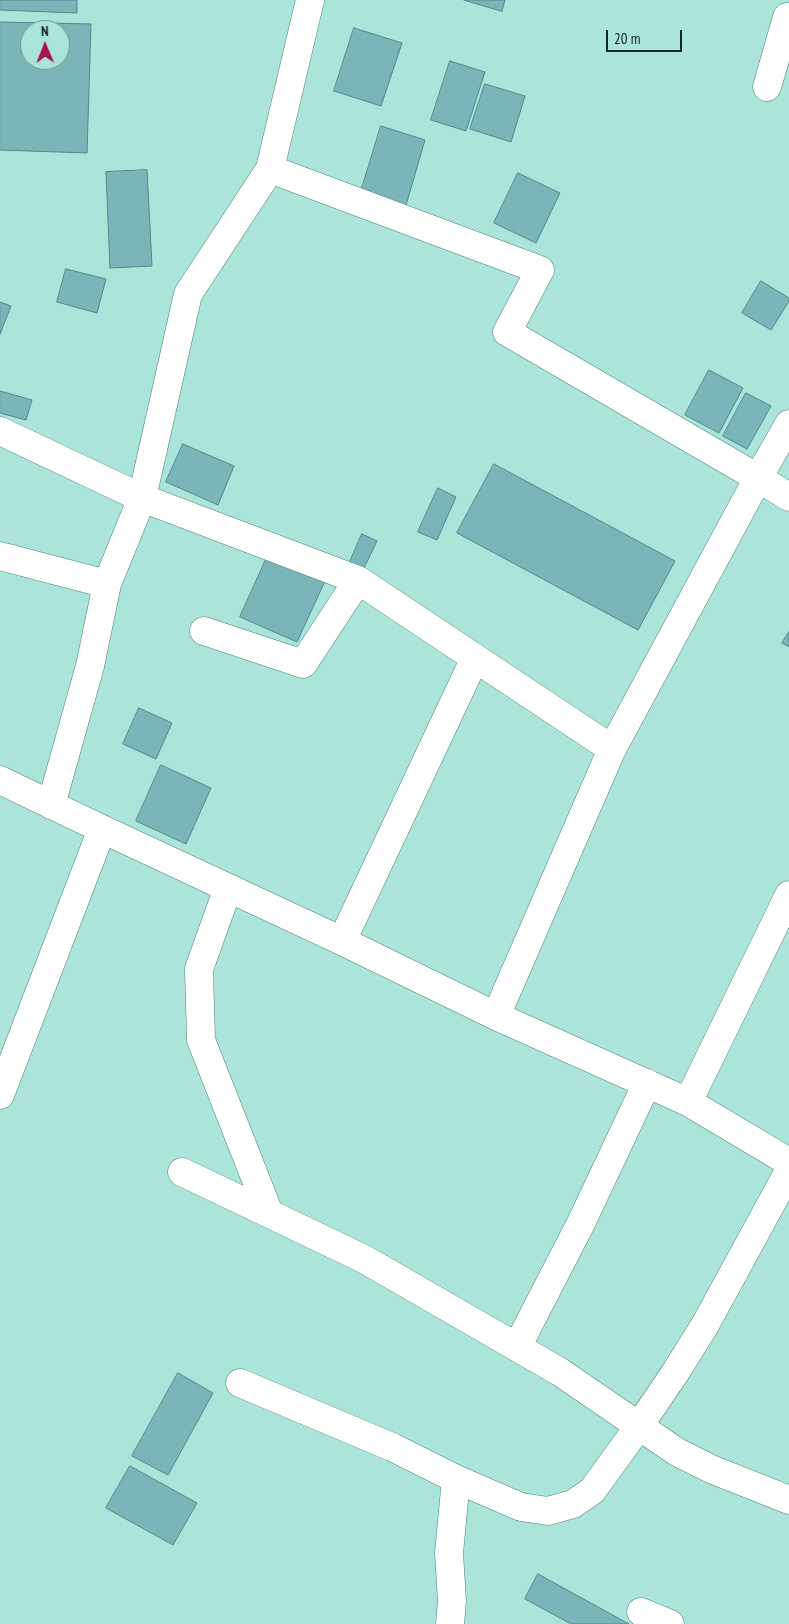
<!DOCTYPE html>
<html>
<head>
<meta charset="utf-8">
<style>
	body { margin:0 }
	#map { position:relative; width:789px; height:1624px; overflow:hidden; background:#abe5da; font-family:"PT Sans Narrow",sans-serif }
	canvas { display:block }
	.north { position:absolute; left:20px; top:20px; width:50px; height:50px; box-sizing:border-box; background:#abe5da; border:1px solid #6d9991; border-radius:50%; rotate:359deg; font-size:14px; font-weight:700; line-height:20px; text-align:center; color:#112824 }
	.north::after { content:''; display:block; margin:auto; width:18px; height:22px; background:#a51454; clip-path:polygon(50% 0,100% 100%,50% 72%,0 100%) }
	.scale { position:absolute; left:606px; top:30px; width:76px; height:22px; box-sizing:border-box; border:2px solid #112824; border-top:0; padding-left:6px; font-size:15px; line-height:18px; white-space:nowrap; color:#112824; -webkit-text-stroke:4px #abe5da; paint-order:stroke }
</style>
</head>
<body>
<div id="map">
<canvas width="789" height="1624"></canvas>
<div class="north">N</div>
<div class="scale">20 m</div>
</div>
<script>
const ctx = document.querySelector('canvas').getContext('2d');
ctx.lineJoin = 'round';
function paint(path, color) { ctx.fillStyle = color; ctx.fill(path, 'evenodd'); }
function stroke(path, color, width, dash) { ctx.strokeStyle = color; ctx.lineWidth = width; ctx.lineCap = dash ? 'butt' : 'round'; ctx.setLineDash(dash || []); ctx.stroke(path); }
const building = new Path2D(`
	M0 0H77V13L0 10Z
	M464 0H505L502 11Z
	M0 22 91 24 87 153 0 150ZM30 30H60V60H30Z
	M354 28 402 43 381 106 334 91Z
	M450 61 485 72 466 131 431 120Z
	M485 84 525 96 511 142 470 129Z
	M381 126 425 140 404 212 359 198Z
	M147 170 152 266 110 268 106 172Z
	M518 173 560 193 536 243 494 223Z
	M66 269 106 279 97 313 57 302Z
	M761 281 789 298V301L771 330 742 313Z
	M0 302 11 306 0 334Z
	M709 370 743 388 719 433 685 415Z
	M0 391 32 400 26 420 0 413Z
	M746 393 771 406 747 449 723 436Z
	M183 444 234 466 218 505 166 482Z
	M494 464 675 561 638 630 457 533Z
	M438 488 456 497 437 540 418 532Z
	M362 534 377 541 363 570 349 564Z
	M268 555 325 581 297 642 240 617Z
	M789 632V647L782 643Z
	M139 708 172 723 156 759 123 744Z
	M161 765 211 788 186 844 136 821Z
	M178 1373 213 1393 168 1475 132 1456Z
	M130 1466 197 1503 173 1545 106 1508Z
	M538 1574 629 1624H571L525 1599Z`);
paint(building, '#7ab5ba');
stroke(building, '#4e888c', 1);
const minor = new Path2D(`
	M767 87 787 17H789
	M270 169 540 270 507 332 758 478 789 497
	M0 431 142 498 358 580 612 749
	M0 556 107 584
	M204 631 303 664 358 580
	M0 780 102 829 342 941 496 1016 688 1102
	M51 805 90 666 107 584 142 498 188 294 270 169 310 0
	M228 888 199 969 201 1040 269 1213
	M789 895 688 1102 789 1162
	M342 941 475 658
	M496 1016 612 749 758 478 789 424
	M0 1095 102 829
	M182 1172 364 1259 560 1372 677 1452 711 1469 789 1500
	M517 1347 581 1223 647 1083
	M240 1383 392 1447 456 1479 521 1507 548 1511 573 1504 592 1491 639 1426 675 1373 705 1325 789 1171
	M641 1612 670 1624
	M450 1624 452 1601 449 1553 456 1479`);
stroke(minor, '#4b8379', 29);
stroke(minor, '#fff', 28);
</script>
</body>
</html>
